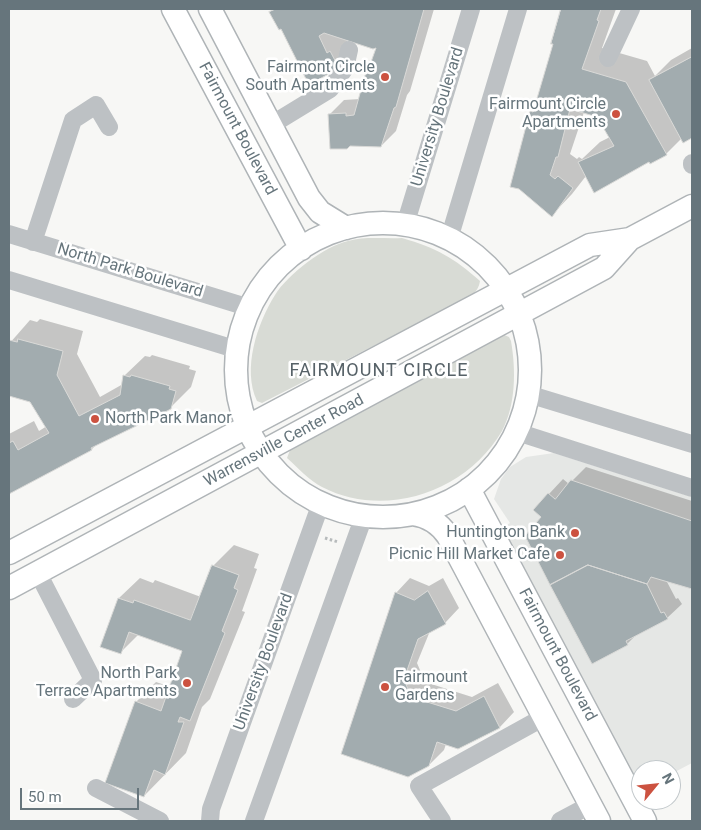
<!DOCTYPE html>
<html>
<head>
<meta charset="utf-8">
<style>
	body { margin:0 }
	#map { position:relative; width:701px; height:830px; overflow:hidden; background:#f7f7f5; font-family:Roboto,sans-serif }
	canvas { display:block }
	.frame { position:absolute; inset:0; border:10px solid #66757c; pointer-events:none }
	.north { position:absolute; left:631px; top:760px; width:50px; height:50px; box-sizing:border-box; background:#fff; border:1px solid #c2c8cb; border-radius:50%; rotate:62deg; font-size:14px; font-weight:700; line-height:20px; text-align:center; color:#66757c }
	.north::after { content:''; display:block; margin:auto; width:18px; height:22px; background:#cc5240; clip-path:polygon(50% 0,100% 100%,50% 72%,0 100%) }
	.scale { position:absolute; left:20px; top:788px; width:119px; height:22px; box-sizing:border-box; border:2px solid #66757c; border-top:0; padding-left:6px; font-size:15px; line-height:18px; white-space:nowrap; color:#66757c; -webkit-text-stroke:4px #fff; paint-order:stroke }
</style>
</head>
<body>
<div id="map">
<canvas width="701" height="830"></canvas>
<div class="frame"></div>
<div class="north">N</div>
<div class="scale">50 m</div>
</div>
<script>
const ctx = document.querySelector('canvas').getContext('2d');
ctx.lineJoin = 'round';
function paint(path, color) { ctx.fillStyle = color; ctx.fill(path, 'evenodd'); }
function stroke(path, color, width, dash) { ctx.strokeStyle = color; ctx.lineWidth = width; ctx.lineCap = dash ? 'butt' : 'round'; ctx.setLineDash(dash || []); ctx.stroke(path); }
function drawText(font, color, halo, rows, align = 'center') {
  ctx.font = font + ' Roboto,sans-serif'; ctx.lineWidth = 5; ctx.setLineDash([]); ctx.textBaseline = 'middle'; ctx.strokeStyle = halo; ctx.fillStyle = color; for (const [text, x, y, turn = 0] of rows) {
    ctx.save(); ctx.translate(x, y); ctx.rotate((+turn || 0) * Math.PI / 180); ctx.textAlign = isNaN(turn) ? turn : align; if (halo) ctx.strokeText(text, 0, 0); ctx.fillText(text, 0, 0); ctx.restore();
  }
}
paint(new Path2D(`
	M554 453 692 497V763L671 774V770H641V789L498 530 510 523 494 499 501 479 510 467 526 457Z`), '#e5e7e5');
paint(new Path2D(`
	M402 238C437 248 454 258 480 281 478 294 469 297 459 302L262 403 257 401C242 369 257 324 275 295 288 274 325 246 348 241 365 236 385 239 402 238Z
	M502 334 509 337 511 341C516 370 516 405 502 431 467 491 386 520 322 487 309 480 298 468 287 458L290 450Z`), '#d8dbd5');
paint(new Path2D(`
	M275 9H434L410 91 407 95 396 131 381 146 330 114 344 100 360 99 370 62 374 58 378 46 346 39 353 52 339 67 281 27 271 12Z
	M564 9H616L602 48 647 61 655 76 671 60 692 48V137L683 141 682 138 666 154 651 162 649 160 586 176 572 194 552 215 520 188 531 112 535 108ZM584 112 598 116 610 137 600 142 582 159 579 157 577 159 570 154Z
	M40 319 83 331 77 354 100 397 123 384 124 376 145 356 150 357 152 355 190 366 189 369 196 371 191 387 170 408 97 444 92 449 9 494V434L34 421 39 431 47 426 31 400 9 395V344L30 320 37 322Z
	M586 467 692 501V588L666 580 676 599 678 598 682 604 667 618 636 635 627 644 549 494 563 479 569 484Z
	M234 545 259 554 254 568 257 569 242 611 245 612 210 699 202 707 186 753 144 796 136 702 156 682 171 687 184 651 139 634 120 653 119 598 140 578 153 583 155 580 201 597 213 566Z
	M410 578 429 586 443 578 459 608 445 623 430 631 417 663 425 682 472 697 498 683 514 712 500 727 458 747 446 744 444 750 429 765 408 776 396 593Z`), '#0003');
const building = new Path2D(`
	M276 9H424L396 107 394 108 381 147 350 146 347 149H330L328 114 346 113V116L354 115 369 61 371 62 376 48 373 49 324 33 319 36 327 53 330 51 339 68 309 85 281 29 279 30 269 12Z
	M561 9H601L597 20 599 21 582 69 626 82 667 155 650 164 649 162 594 193 578 162 614 146 597 117 570 109 558 157H556L550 175 555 179 558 176 573 188 552 217 519 189 510 187 530 111 533 112 553 44H551Z
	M692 57V138L683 143 649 80Z
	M18 339 63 351 57 375 79 416 120 395 123 375 130 377 131 375 170 386 169 389 176 391 171 409 91 448 92 450 9 494V443L13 441 18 450 49 433 30 402 9 396V340L17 342Z
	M571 480 692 521V589L651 577 647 584 588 565 550 585 525 536 541 517 533 510 548 493 555 499Z
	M212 565 239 575 234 588 238 590 222 631 225 633 190 721 180 717 178 722H184L165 775 154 770 144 797 105 783 135 701 161 711 182 651 129 632 121 654 100 647 118 598 133 603 134 600 190 620Z
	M588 565 647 584 661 613 664 612 668 619 626 641 628 645 592 664 550 585Z
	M428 591 446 624 418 639 404 679 411 697 456 711 484 696 500 728 458 749 437 742 429 766 408 777 341 754 395 592 414 600Z`);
paint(building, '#a2acaf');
stroke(building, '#d9d9d7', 1);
const major = new Path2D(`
	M173 9 301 249
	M210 9 309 198 320 212 346 228
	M236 370a147 147 0 1 1 294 0a147 147 0 1 1-294 0Z
	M469 489 645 821
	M413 514C428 516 440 524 448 536L599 821
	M9 553 590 245 630 239 692 206
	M9 588 604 268 630 239`);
stroke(major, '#afb4b7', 25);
stroke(new Path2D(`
	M325 538 338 542`), '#b7bbbc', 3, [2.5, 2.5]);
stroke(new Path2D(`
	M608 58 631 9
	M271 125 330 89 345 68 349 50
	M692 163V165
	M405 225 471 9
	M9 234 250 308
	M449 239 518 9
	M33 242 73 120 96 105 109 127
	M9 280 238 350
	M528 394 692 444
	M517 432 692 488
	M38 573 93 680 73 699
	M96 788 160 821
	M210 821 211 809 321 503
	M254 821 364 516
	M442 821 419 786 544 717
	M560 821 590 805`), '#bdc1c4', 18);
stroke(major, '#fff', 22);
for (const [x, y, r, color] of [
	[385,77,5,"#cc5240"],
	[616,114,5,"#cc5240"],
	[95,419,5,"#cc5240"],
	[575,533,5,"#cc5240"],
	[560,555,5,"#cc5240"],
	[187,683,5,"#cc5240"],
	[385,687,5,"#cc5240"]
]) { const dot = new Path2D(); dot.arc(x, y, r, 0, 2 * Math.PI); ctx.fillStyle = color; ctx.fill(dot); stroke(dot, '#fff', 2); }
drawText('16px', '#66757c', '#fff', [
	["Fairmont Circle",375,68],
	["South Apartments",375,86],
	["Fairmount Circle",606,105],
	["Apartments",606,123],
	["North Park Manor",105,419,"left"],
	["Huntington Bank",565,533],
	["Picnic Hill Market Cafe",550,555],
	["North Park",177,674],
	["Terrace Apartments",177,692],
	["Fairmount",395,678,"left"],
	["Gardens",395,696,"left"]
], 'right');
drawText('16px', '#66757c', '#fff', [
	["University Boulevard",438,117,-73],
	["Fairmount Boulevard",237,129,62],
	["North Park Boulevard",130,271,17],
	["Warrensville Center Road",284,441,-28],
	["Fairmount Boulevard",557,655,62],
	["University Boulevard",264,662,-70]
]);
ctx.letterSpacing = '1px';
drawText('18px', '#576268', '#fff', [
	["FAIRMOUNT CIRCLE",379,371]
]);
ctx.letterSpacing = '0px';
</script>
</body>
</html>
